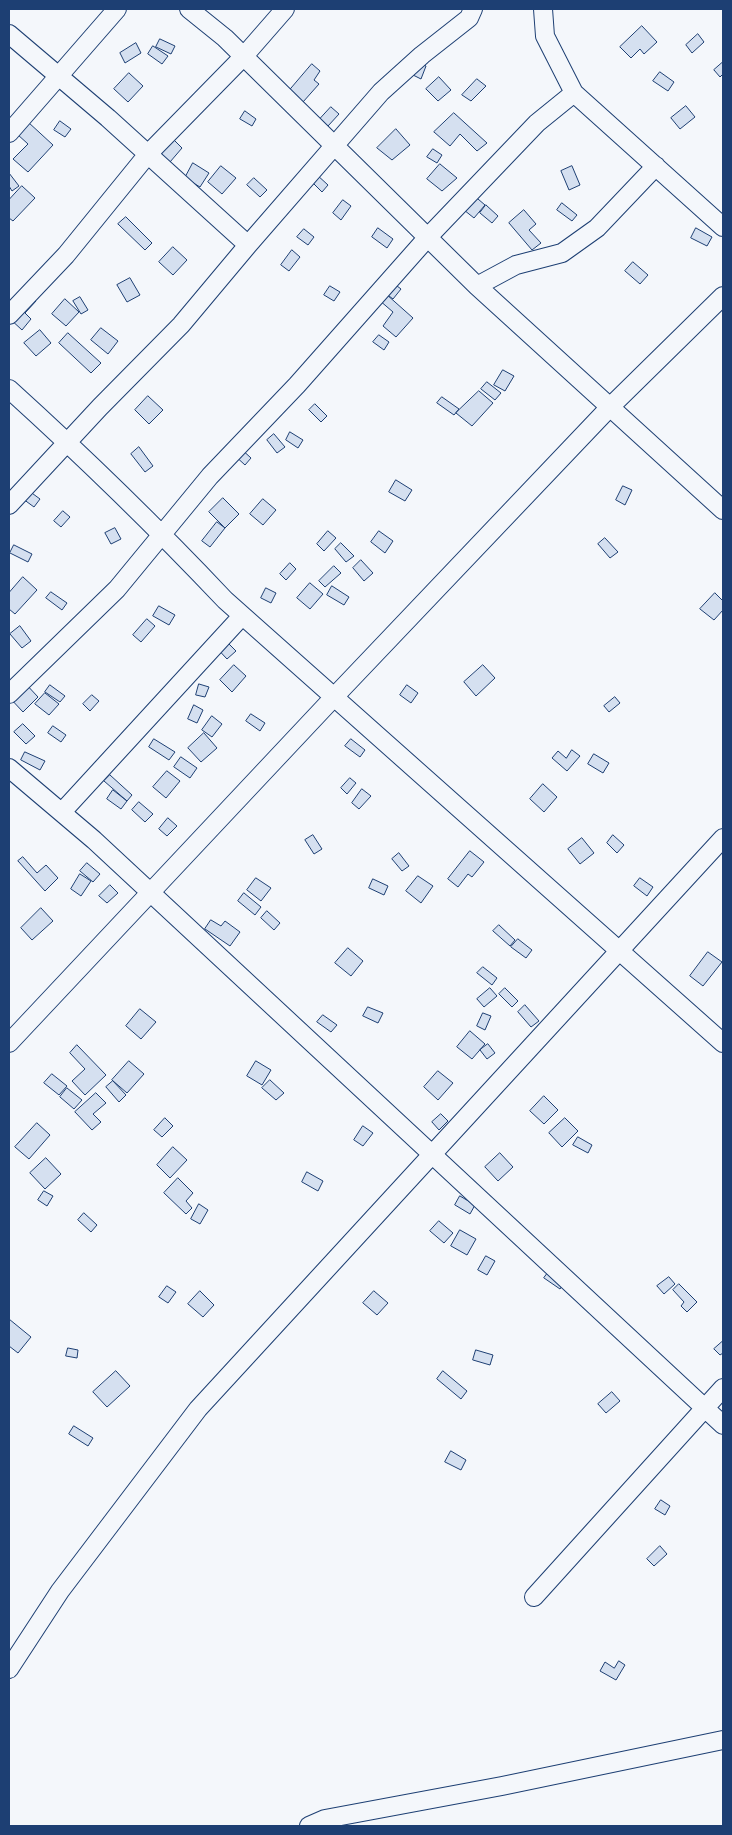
<!DOCTYPE html>
<html>
<head>
<meta charset="utf-8">
<style>
	body { margin:0 }
	#map { position:relative; width:732px; height:1835px; overflow:hidden; background:#f4f7fb; font-family:"Exo 2",sans-serif }
	canvas { display:block }
	.frame { position:absolute; inset:0; border:10px solid #1d3f73; pointer-events:none }
</style>
</head>
<body>
<div id="map">
<canvas width="732" height="1835"></canvas>
<div class="frame"></div>
</div>
<script>
const ctx = document.querySelector('canvas').getContext('2d');
ctx.lineJoin = 'round';
function paint(path, color) { ctx.fillStyle = color; ctx.fill(path, 'evenodd'); }
function stroke(path, color, width, dash) { ctx.strokeStyle = color; ctx.lineWidth = width; ctx.lineCap = dash ? 'butt' : 'round'; ctx.setLineDash(dash || []); ctx.stroke(path); }
const building = new Path2D(`
	M642 26 657 42 644 54 640 49 631 58 620 47Z
	M698 34 704 42 692 53 686 45Z
	M160 39 175 46 171 54 156 47Z
	M136 43 141 53 125 63 120 53Z
	M153 46 168 56 162 64 148 54Z
	M417 61 426 66 421 79 411 74Z
	M723 62V74L720 77 714 70Z
	M312 64 320 71 314 80 319 84 303 102 289 91Z
	M660 72 674 82 668 91 653 81Z
	M129 73 143 86 128 102 114 89Z
	M439 77 451 90 438 101 426 89Z
	M477 79 486 86 471 101 462 95Z
	M686 106 695 117 680 129 671 118Z
	M331 107 339 114 328 126 320 119Z
	M245 111 256 119 252 126 240 119Z
	M454 113 487 143 477 151 460 134 450 146 434 132Z
	M60 121 71 129 65 137 54 130Z
	M28 122 53 145 28 172 13 159 28 144 17 134Z
	M396 129 410 145 392 160 377 148Z
	M172 138 182 148 170 162 159 152Z
	M433 149 442 155 437 163 427 157Z
	M193 163 209 173 200 187 185 178Z
	M440 164 457 178 442 191 427 179Z
	M221 166 236 178 222 194 208 182Z
	M572 166 580 185 569 190 561 171Z
	M9 173 19 186 12 191 9 186Z
	M316 174 328 185 322 192 310 180Z
	M254 178 267 190 260 197 247 185Z
	M22 186 35 198 13 221 9 218V200Z
	M471 193 485 205 474 218 459 206Z
	M343 200 351 206 341 220 333 213Z
	M562 203 577 215 572 221 557 210Z
	M486 205 498 216 492 223 480 213Z
	M524 210 536 224 529 230 541 243 532 250 509 223Z
	M126 217 152 243 145 250 118 224Z
	M378 228 393 239 387 248 372 237Z
	M696 228 712 237 707 246 691 238Z
	M304 229 314 237 308 245 297 237Z
	M173 247 187 260 173 275 159 262Z
	M292 250 300 257 289 271 281 265Z
	M633 262 648 275 640 284 625 271Z
	M130 278 140 295 127 302 117 285Z
	M388 279 401 289 393 299 380 289Z
	M330 286 340 292 334 301 324 295Z
	M386 294 413 318 396 337 383 326 393 312 379 300Z
	M29 295 36 301 25 313 31 319 22 330 9 318Z
	M80 297 88 310 81 314 73 301Z
	M65 299 79 312 66 326 52 314Z
	M101 328 118 341 108 354 91 340Z
	M40 330 51 343 36 356 24 343Z
	M68 333 101 363 91 373 59 343Z
	M379 335 389 342 384 350 373 342Z
	M503 370 514 376 505 391 494 385Z
	M487 382 501 393 495 400 481 389Z
	M479 391 493 403 472 426 456 413Z
	M148 396 163 410 149 424 135 410Z
	M442 397 459 409 454 415 437 403Z
	M315 404 327 416 321 422 309 410Z
	M290 432 303 440 298 448 286 440Z
	M274 434 285 447 277 453 267 440Z
	M139 447 153 466 145 472 131 454Z
	M239 447 251 458 245 465 233 454Z
	M396 480 412 490 405 501 389 492Z
	M623 486 632 490 625 505 616 500Z
	M25 488 40 499 34 507 19 496Z
	M223 498 239 514 225 528 209 512Z
	M263 499 276 510 263 525 250 514Z
	M63 511 70 517 61 527 54 521Z
	M217 522 225 528 210 547 202 541Z
	M115 528 121 539 111 544 105 533Z
	M328 531 336 538 324 551 317 544Z
	M379 531 393 541 385 553 371 542Z
	M605 538 618 552 610 558 598 544Z
	M341 543 354 556 346 562 335 549Z
	M14 545 32 554 28 562 10 553Z
	M361 560 373 573 364 581 353 568Z
	M290 563 296 569 286 580 280 574Z
	M334 566 341 573 325 587 319 581Z
	M23 577 37 590 15 614 9 609V593Z
	M310 583 323 594 310 609 297 598Z
	M332 586 349 597 344 605 327 595Z
	M266 588 276 593 271 603 261 598Z
	M51 592 67 603 62 610 46 598Z
	M715 593 723 601V610L714 620 700 609Z
	M159 606 175 615 169 625 153 616Z
	M147 619 155 626 141 642 133 635Z
	M20 626 31 641 22 648 10 634Z
	M221 636 236 651 227 659 213 644Z
	M234 665 246 676 232 692 220 680Z
	M483 665 495 678 476 696 464 682Z
	M24 682 38 697 23 712 9 697Z
	M199 684 209 687 205 697 196 695Z
	M50 685 65 696 60 702 45 692Z
	M407 685 418 693 411 703 400 695Z
	M45 693 59 704 49 715 35 704Z
	M92 695 99 701 90 711 83 704Z
	M615 697 620 703 609 712 604 706Z
	M194 705 203 710 197 723 188 719Z
	M251 714 265 723 260 731 246 721Z
	M212 716 222 724 212 737 202 730Z
	M23 724 35 736 26 744 14 732Z
	M53 726 66 735 61 742 48 733Z
	M204 733 217 748 201 762 188 748Z
	M154 739 175 752 169 760 149 747Z
	M351 739 365 750 360 757 345 746Z
	M572 750 580 756 567 771 552 758 558 751 566 758Z
	M25 752 45 761 40 770 21 760Z
	M594 754 609 763 603 773 588 764Z
	M181 757 197 768 190 778 174 767Z
	M167 771 180 781 166 798 153 787Z
	M110 775 132 795 127 801 104 781Z
	M350 778 356 783 347 794 341 788Z
	M543 784 557 797 544 812 530 799Z
	M362 789 371 796 359 809 352 803Z
	M113 790 127 801 121 809 107 799Z
	M139 802 153 814 145 822 132 810Z
	M168 818 177 826 167 836 159 829Z
	M313 835 322 849 314 854 305 840Z
	M613 835 624 845 617 853 607 843Z
	M582 838 594 853 580 864 568 849Z
	M470 851 484 862 472 877 468 874 458 887 448 879Z
	M399 853 409 866 402 871 392 859Z
	M23 857 37 873 46 865 58 878 45 891 18 861Z
	M87 863 100 874 93 882 80 871Z
	M80 874 91 881 81 896 71 889Z
	M418 876 433 886 421 903 406 891Z
	M256 878 271 888 261 901 247 890Z
	M640 878 653 887 647 896 634 886Z
	M373 879 388 886 384 895 369 888Z
	M110 885 118 893 107 903 99 896Z
	M244 893 261 907 255 915 238 901Z
	M41 908 53 921 32 940 21 928Z
	M267 911 280 923 274 930 261 918Z
	M211 920 221 926 225 921 240 932 230 946 205 929Z
	M499 925 515 940 510 946 493 931Z
	M518 939 532 950 526 958 511 947Z
	M348 948 363 961 351 976 335 963Z
	M708 952 722 962 703 986 690 976Z
	M483 967 497 978 492 985 477 973Z
	M490 988 497 996 484 1007 477 999Z
	M505 988 518 1001 512 1007 499 994Z
	M525 1005 539 1021 531 1027 518 1012Z
	M368 1007 383 1013 378 1023 363 1016Z
	M140 1009 156 1022 141 1039 126 1026Z
	M483 1013 491 1016 485 1030 477 1026Z
	M323 1015 337 1025 331 1032 317 1022Z
	M470 1031 485 1044 472 1059 457 1047Z
	M488 1044 495 1053 487 1059 480 1050Z
	M77 1045 106 1075 85 1095 72 1081 85 1069 70 1053Z
	M129 1061 144 1074 127 1093 112 1080Z
	M256 1061 271 1070 262 1085 247 1076Z
	M438 1071 453 1083 438 1100 424 1087Z
	M52 1074 67 1086 59 1095 44 1083Z
	M270 1080 284 1093 276 1100 262 1088Z
	M113 1081 126 1095 119 1102 106 1087Z
	M67 1088 82 1100 74 1109 60 1097Z
	M96 1093 106 1103 93 1114 101 1122 92 1130 75 1112Z
	M544 1096 558 1110 544 1124 530 1111Z
	M441 1114 448 1121 439 1130 432 1122Z
	M165 1118 173 1126 162 1137 154 1130Z
	M565 1118 578 1131 562 1147 549 1133Z
	M37 1123 50 1135 29 1159 15 1147Z
	M363 1126 373 1133 363 1146 354 1140Z
	M578 1137 592 1145 588 1153 573 1145Z
	M173 1147 187 1160 170 1178 157 1165Z
	M500 1153 513 1167 498 1181 485 1167Z
	M46 1158 61 1174 45 1189 30 1173Z
	M307 1172 323 1181 318 1191 302 1182Z
	M178 1178 193 1193 186 1201 192 1208 186 1214 164 1193Z
	M44 1191 53 1196 47 1206 38 1200Z
	M460 1196 475 1205 470 1214 455 1205Z
	M199 1204 208 1210 200 1224 191 1219Z
	M84 1213 97 1225 91 1232 78 1220Z
	M439 1221 453 1233 444 1243 430 1231Z
	M460 1230 476 1239 467 1255 451 1246Z
	M486 1256 495 1261 487 1275 478 1270Z
	M550 1270 565 1281 560 1289 544 1278Z
	M669 1277 675 1284 664 1294 657 1286Z
	M679 1284 697 1302 687 1312 681 1306 684 1302 673 1290Z
	M167 1286 176 1292 168 1303 159 1297Z
	M200 1291 214 1305 203 1317 188 1304Z
	M374 1291 388 1303 377 1315 363 1303Z
	M9 1319 31 1337 18 1353 9 1346Z
	M723 1341V1353L720 1355 714 1349Z
	M68 1348 78 1350 77 1358 66 1356Z
	M476 1350 493 1355 490 1365 473 1360Z
	M116 1371 130 1386 107 1407 93 1392Z
	M443 1371 467 1391 461 1399 437 1379Z
	M612 1392 620 1401 606 1413 598 1404Z
	M74 1426 93 1438 88 1446 69 1434Z
	M451 1451 466 1460 461 1470 445 1462Z
	M661 1500 670 1506 665 1515 655 1509Z
	M660 1546 667 1554 654 1566 647 1559Z
	M619 1661 625 1665 616 1680 600 1671 605 1662 614 1668Z`);
paint(building, '#d5e0f0');
stroke(building, '#1d3f73', 1);
const minor = new Path2D(`
	M189 9 225 38 477 286 723 510
	M543 9 545 36 574 93 723 227
	M9 34 108 118 248 245
	M9 133 117 9
	M477 286 516 265 562 253 597 228 656 166
	M9 315 66 255 148 154 244 56 285 9
	M9 389C84 457 156 527 225 600L723 1043
	M9 505 100 407 181 325 248 245 381 92 422 55 469 18 473 9
	M9 694 117 589 210 476 297 385 428 237 537 123 574 93
	M9 768 94 840 723 1425
	M62 812 242 616
	M9 1043 335 696 610 407 723 296
	M534 1597 723 1388
	M9 1669 60 1591 198 1409 723 838
	M309 1826 325 1819 502 1786 723 1740`);
stroke(minor, '#1d3f73', 20);
stroke(minor, '#f4f7fb', 18);
</script>
</body>
</html>
